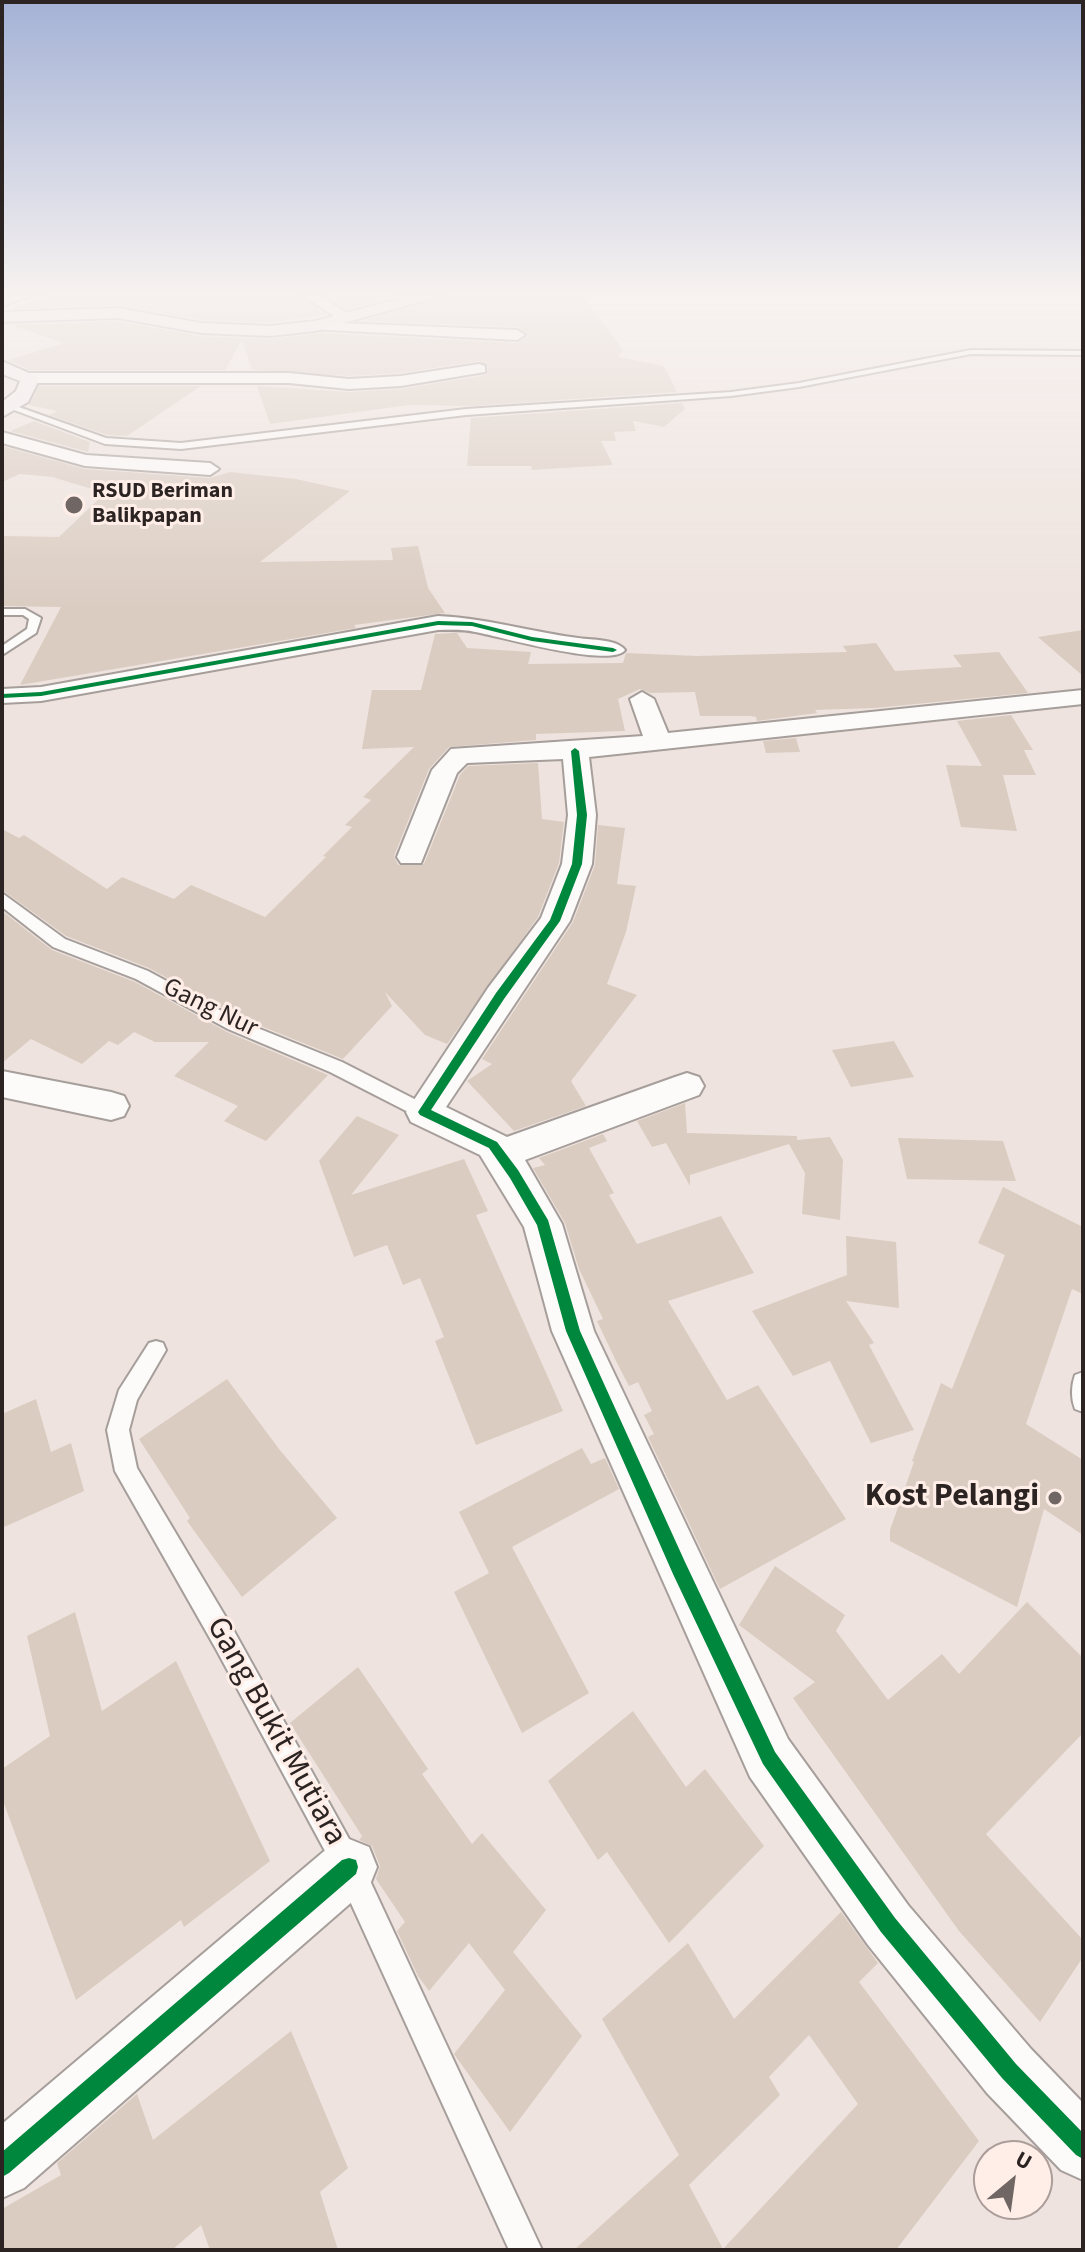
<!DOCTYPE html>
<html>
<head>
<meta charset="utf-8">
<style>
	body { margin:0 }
	#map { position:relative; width:1085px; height:2252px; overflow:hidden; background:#eee3de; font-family:"Source Sans 3",sans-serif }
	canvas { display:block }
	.frame { position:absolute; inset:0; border:4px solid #2c2422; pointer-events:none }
	.north { position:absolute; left:973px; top:2140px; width:80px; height:80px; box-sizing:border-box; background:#ffeee8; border:2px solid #ab9d99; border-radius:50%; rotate:29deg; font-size:22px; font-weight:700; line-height:32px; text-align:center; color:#2c2422 }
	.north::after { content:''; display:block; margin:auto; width:28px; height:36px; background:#706764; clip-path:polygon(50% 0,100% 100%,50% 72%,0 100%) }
</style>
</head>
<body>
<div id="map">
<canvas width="1085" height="2252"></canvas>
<div class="frame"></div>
<div class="north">U</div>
</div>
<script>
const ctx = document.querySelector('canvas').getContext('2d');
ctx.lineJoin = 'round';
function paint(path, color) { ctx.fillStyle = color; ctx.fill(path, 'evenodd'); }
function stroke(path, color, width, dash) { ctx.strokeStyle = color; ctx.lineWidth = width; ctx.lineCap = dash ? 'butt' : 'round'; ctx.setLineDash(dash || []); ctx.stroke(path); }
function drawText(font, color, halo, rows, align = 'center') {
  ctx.font = font + ' "Source Sans 3",sans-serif'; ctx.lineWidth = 6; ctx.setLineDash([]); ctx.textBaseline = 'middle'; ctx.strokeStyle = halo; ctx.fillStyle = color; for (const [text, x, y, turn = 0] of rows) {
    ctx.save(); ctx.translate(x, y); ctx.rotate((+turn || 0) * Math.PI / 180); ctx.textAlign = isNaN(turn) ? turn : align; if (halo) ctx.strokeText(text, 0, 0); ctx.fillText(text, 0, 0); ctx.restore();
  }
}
paint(new Path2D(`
	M48 295H299L327 315 270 323 201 320 118 305 12 309Z
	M324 295H403L346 310Z
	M447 295H582L623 350 618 357 664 366 677 392 472 406 409 405 270 424 257 386 349 392 401 389 486 375 488 366 479 361 401 373 349 376 252 370 242 340 225 370H30L8 360 64 343 11 325 118 321 200 336 270 339 321 333 517 343 528 336 517 327 362 321Z
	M39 386H201L127 436 107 435 49 415 57 411 29 405Z
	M682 403 685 409 664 427 633 421 636 431 614 432 616 441H601L613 465 531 470 532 466H467L471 418Z
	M34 421 90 442 88 452 10 431Z
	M2 446 85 469 210 478 230 472 296 479 350 491 260 562 393 560 391 548 418 546 428 588 445 613 354 625 356 628 20 685 61 607 2 606V536L59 537 105 493 52 477 20 474 2 482Z
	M1083 630V676L1038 637Z
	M452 633H457L467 648 531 652 528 664 623 663 626 653 697 656 847 652 843 646 876 643 895 671 962 667 953 655 999 652 1028 693 875 708 815 710 817 713 757 721 756 717 750 716H700L695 692 650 693 640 689 618 699 625 731 536 734V740L449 747 429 769 394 856 398 865 424 864 460 775 468 766 538 763 542 819 564 822 559 863 538 917 447 1044 425 1035 385 992 392 1006 343 1059 241 1018 149 968 66 936 2 890V829L19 838 24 835 107 889 122 877 174 899 191 885 265 917 326 857 323 856 352 827 345 825 371 800 363 797 414 747 362 749 372 690H421L435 634Z
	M1011 715 1033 750H1024L1036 775H1003L1017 831 961 827 946 765 982 766 957 721Z
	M796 738 800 752 766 753 763 741Z
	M598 825 625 828 617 884 636 886 626 932 607 984 637 995 571 1081 586 1106 514 1131 467 1081 492 1064 482 1059 573 922 595 865Z
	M2 911 52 950 135 982 227 1032 328 1075 266 1141 224 1121 238 1106 174 1076 209 1042H155L134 1032 118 1045 109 1041 82 1064 31 1039 2 1063Z
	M894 1041 914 1077 851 1087 832 1050Z
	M685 1103 687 1133 797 1136V1140L830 1137 843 1160 840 1220 802 1214 805 1173 789 1144 690 1175V1186L666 1143 652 1147 637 1121Z
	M357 1116 399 1135 351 1195 464 1159 488 1211 476 1215 563 1411 476 1445 435 1341 444 1337 420 1278 403 1285 387 1245 354 1257 319 1161Z
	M603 1134 607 1141 589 1148 614 1193 609 1195 637 1244 721 1216 754 1273 668 1301 727 1400 758 1385 846 1519 720 1589 648 1437 654 1434 644 1415 652 1411 638 1382 629 1386 617 1363 597 1321 603 1319 579 1269 565 1223 533 1168 545 1165 539 1158Z
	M898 1138 1003 1141 1016 1181 907 1179Z
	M1003 1187 1083 1227V1294L1072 1289 1026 1424 1083 1460V1535L1044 1509 1017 1607 890 1541V1530L914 1462 912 1461 941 1383 952 1389 1005 1255 978 1243Z
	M846 1236 896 1242 899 1308 846 1301 874 1343 869 1345 914 1430 871 1443 830 1361 793 1376 752 1311 847 1275Z
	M227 1379 279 1449 337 1518 242 1597 187 1521 190 1518 139 1439Z
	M36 1399 51 1452 71 1443 84 1491 2 1528V1414Z
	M582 1448 591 1464 605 1458 619 1489 512 1547 589 1693 522 1733 454 1592 489 1573 459 1512Z
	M775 1566 845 1615 836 1631 888 1700 942 1654 959 1674 1027 1602 1083 1658V1733L986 1834 1083 1940V1957L1040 2022 959 1931 793 1698 815 1682 739 1625Z
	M75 1612 102 1711 176 1661 270 1861 184 1927 181 1920 76 2000 2 1798V1769L50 1736 27 1636Z
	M358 1667 428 1769 422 1774 472 1844 482 1833 546 1910 513 1952 582 2036 510 2132 454 2054 505 1990 469 1943 429 1991 418 1976 397 1931 405 1922 376 1879 380 1866 372 1846 359 1840 362 1836 290 1723Z
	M633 1711 686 1787 705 1769 764 1846 669 1943 607 1852 598 1860 548 1781Z
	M841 1912 878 1963 859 1982 979 2141 896 2250H574L679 2155 602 2019 688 1943 734 2019ZM809 2035 858 2104 723 2249 689 2185 780 2095 769 2077Z
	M291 2031 348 2168 320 2192 338 2250H210L201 2225 172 2250H2V2209L61 2175 57 2163 137 2094 153 2140Z`), '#daccc1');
const lane = new Path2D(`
	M971 350 1083 351V355L971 354 799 387 731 396 466 415 181 449 105 444 6 407 13 405 106 438 181 443 466 409 731 392 799 383Z
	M2 609H25L41 618 36 633 2 655V646L27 629 29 619 23 615H2Z
	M2 893 65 939 148 971 240 1021 342 1062 430 1107 433 1112 430 1117H418L330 1072 228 1029 136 979 53 947 2 907Z
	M156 1341 163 1343 166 1350 137 1400 129 1430 137 1468 234 1631 359 1857 542 2250H509L339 1877 216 1649 115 1471 107 1430 119 1390 149 1343Z
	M1083 1372V1412L1075 1409C1071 1399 1071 1386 1075 1375Z`);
const street = new Path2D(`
	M10 295H32L2 306V297Z
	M302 295H319L352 317 340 320Z
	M315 322 517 330 525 335 517 340 310 329V323Z
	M479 364 485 366V372L401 386 349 389 289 383H30L22 378 30 373H289L349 379 401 376Z
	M2 432 86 455 210 463 219 469 210 475 85 466 2 443Z
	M438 616C486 618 531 632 578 638 592 640 617 639 625 650 611 669 499 636 475 632 463 629 450 630 438 630L41 701 2 703V689L41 687Z
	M1083 690V704L589 757 596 815 592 864 570 921 446 1107 507 1137 675 1077 687 1073 699 1077 704 1086 699 1095 525 1160 562 1224 594 1331 788 1739 908 1905 1031 2049 1083 2103V2180L1061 2170 987 2093 868 1945 750 1777 552 1331 524 1227 480 1155 411 1122 406 1112 488 988 541 918 562 864 568 815 563 759 467 763 457 773 421 863H401L397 857 432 770 451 749 643 736 630 699 642 692 654 699 668 733Z
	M2 1071 111 1092 124 1096 129 1106 124 1116 111 1120 2 1097Z
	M349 1839 369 1847 377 1867 369 1887 24 2188 2 2198V2124L329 1847Z`);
const secondary = new Path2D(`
	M415 295H444L315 331 270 336 201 333 118 318 2 322V312L118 308 201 323 270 326 315 321Z
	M2 361 40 378 28 402 2 417V402L16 391 20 381 2 374Z`);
stroke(lane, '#a69e9a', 4);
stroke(street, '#a69e9a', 4);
stroke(secondary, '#a69e9a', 4);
paint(lane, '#fcfbfa');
paint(street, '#fcfbfa');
paint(secondary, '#f6f1f1');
paint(new Path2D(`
	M438 621 472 622 532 637 613 648 617 650 613 652 532 641 472 626 438 625 41 696 2 698V694L41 692Z
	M575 748 579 751 587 815 582 864 560 921 504 999 431 1110 497 1142 518 1170 548 1220 580 1331 685 1562 775 1752 895 1918 1016 2064 1083 2133V2159L1076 2155 1002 2078 881 1932 763 1764 673 1574 566 1331 537 1225 510 1178 489 1148 420 1115 418 1112 496 993 550 920 572 864 577 815 571 751Z
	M349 1858 356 1860 358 1867 356 1874 9 2173 2 2177V2152L342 1860Z`), '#00873e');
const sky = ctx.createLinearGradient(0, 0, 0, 610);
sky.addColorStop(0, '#a4b2d6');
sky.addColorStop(0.48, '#f7f2f0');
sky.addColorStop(1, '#f7f2f000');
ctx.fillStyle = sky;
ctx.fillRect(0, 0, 1085, 610);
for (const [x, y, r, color] of [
	[74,505,10,"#706764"],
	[1055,1498,8,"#706764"]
]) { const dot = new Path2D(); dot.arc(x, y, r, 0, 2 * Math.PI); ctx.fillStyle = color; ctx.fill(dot); stroke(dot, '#ffeee8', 3); }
drawText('bold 22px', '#2c2422', '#ffeee8', [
	["RSUD Beriman",92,492],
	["Balikpapan",92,517]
], 'left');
drawText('26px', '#2c2422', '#ffeee8', [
	["Gang Nur",210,1009,26]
]);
drawText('bold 32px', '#2c2422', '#ffeee8', [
	["Kost Pelangi",1039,1498]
], 'right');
drawText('32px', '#2c2422', '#ffeee8', [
	["Gang Bukit Mutiara",275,1732,61]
]);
</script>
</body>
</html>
